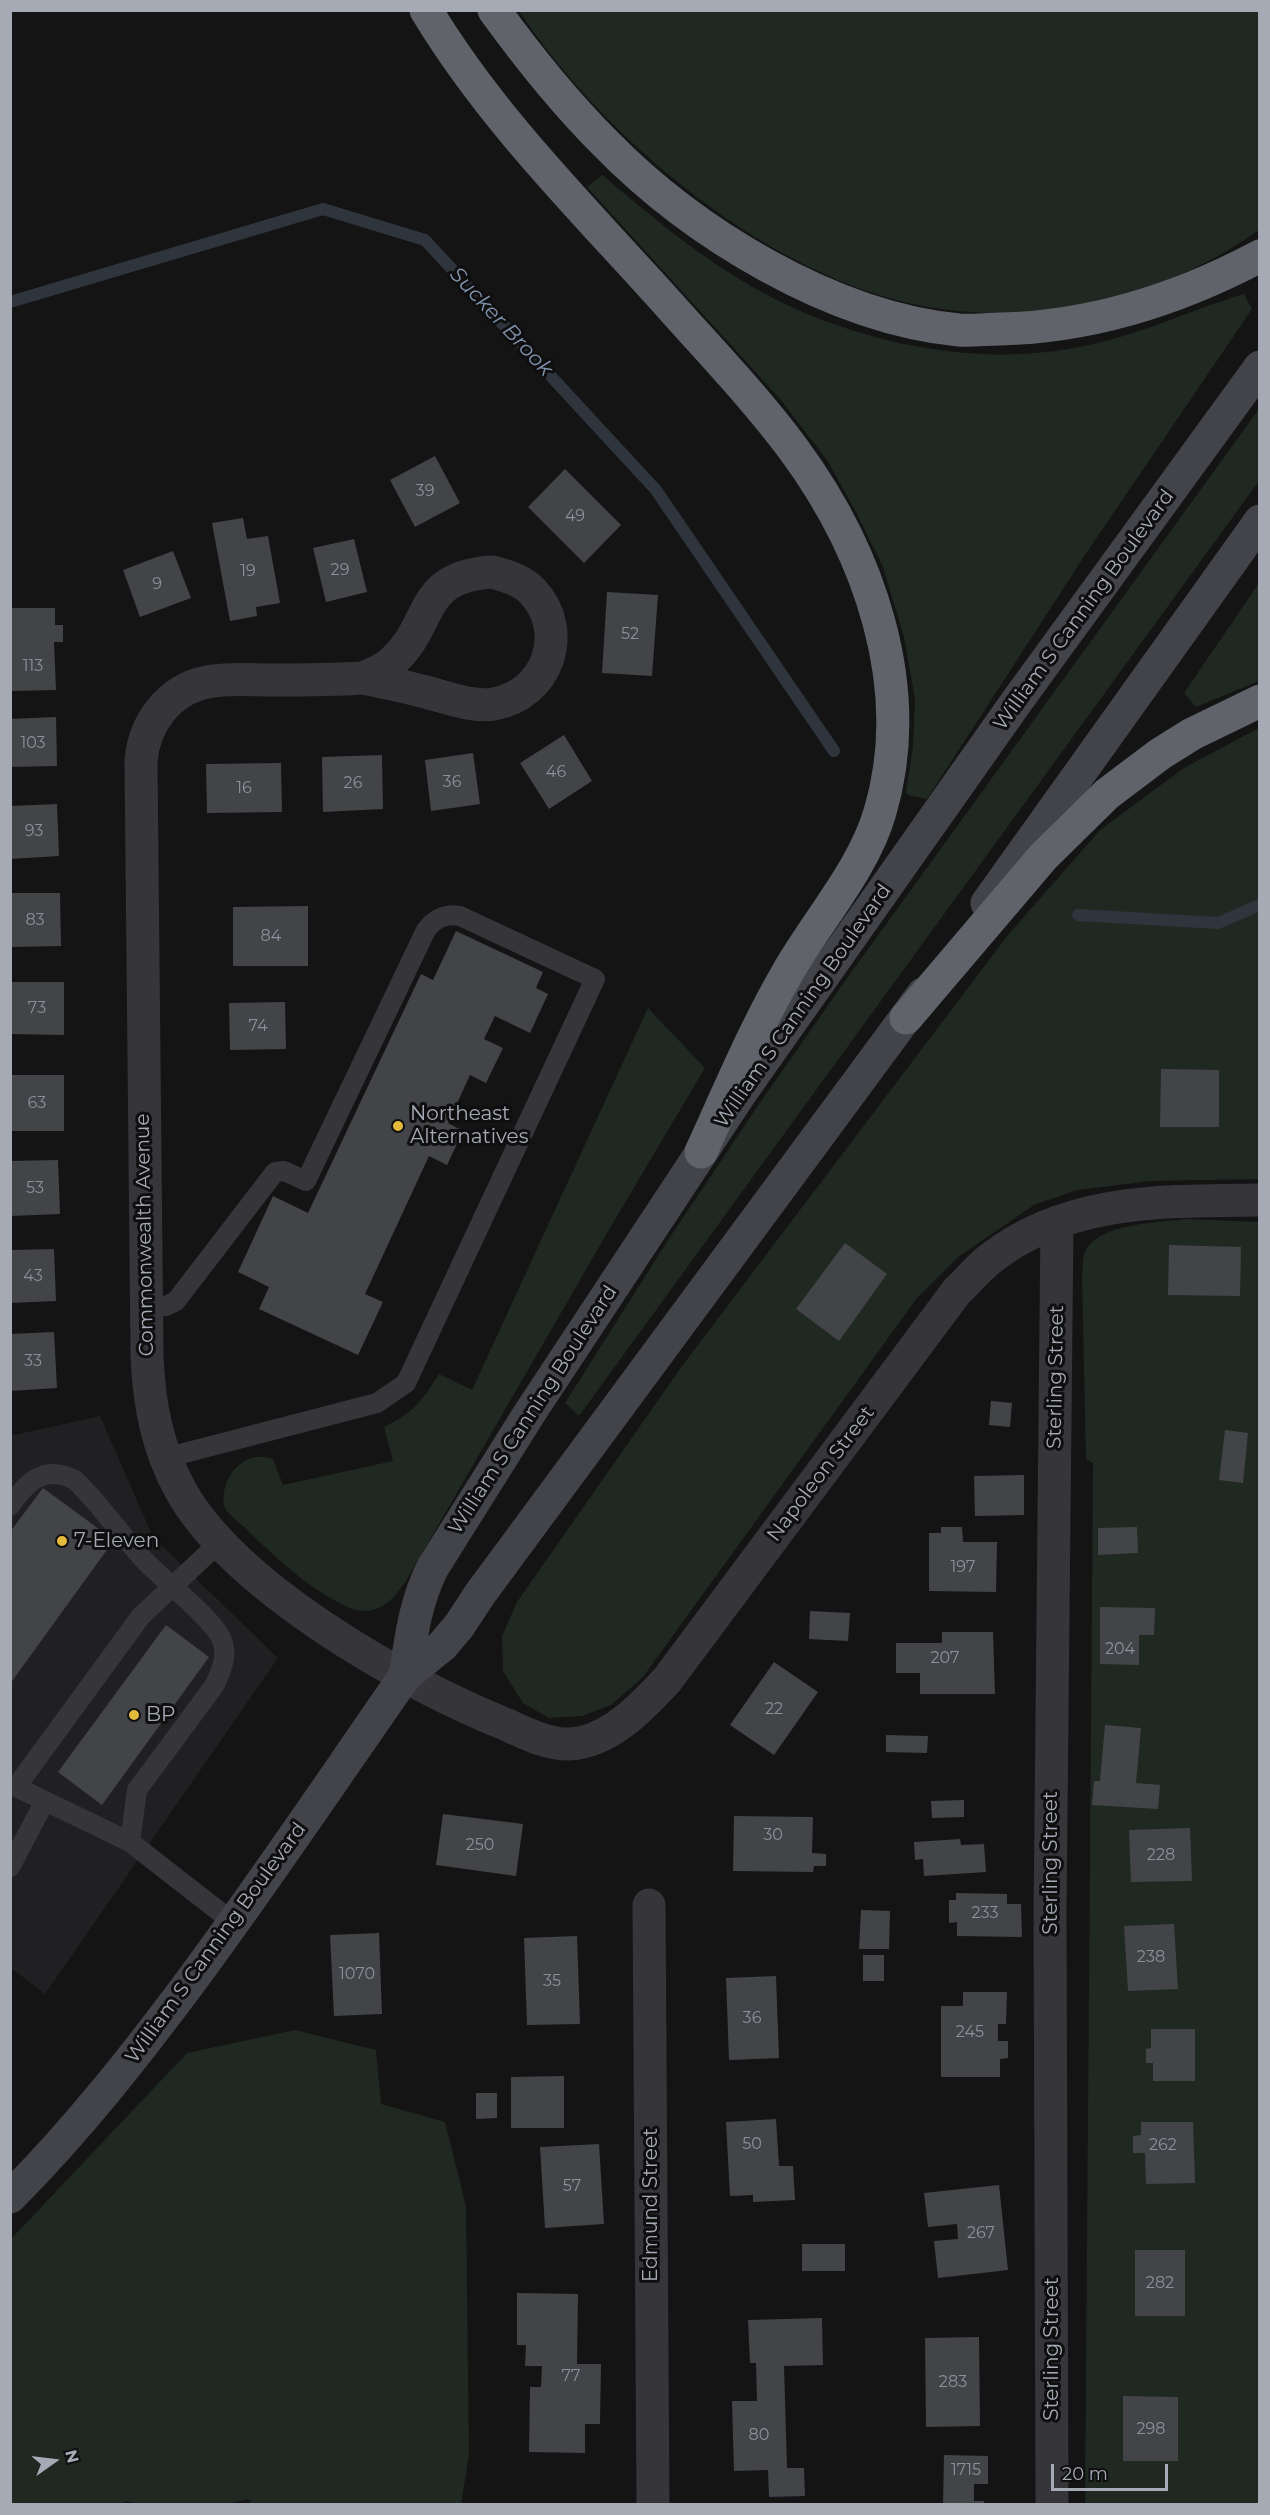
<!DOCTYPE html>
<html>
<head>
<meta charset="utf-8">
<style>
	body { margin:0 }
	#map { position:relative; width:1270px; height:2515px; overflow:hidden; background:#141415; font-family:Montserrat,sans-serif }
	canvas { display:block }
	.frame { position:absolute; inset:0; border:12px solid #a6aab5; pointer-events:none }
	.north { position:absolute; left:24px; top:2431px; width:60px; height:60px; -webkit-text-stroke:4px #0f0f10; paint-order:stroke; rotate:76deg; font-size:16px; font-weight:700; line-height:24px; text-align:center; color:#a6aab5 }
	.north::after { content:''; display:block; margin:auto; width:21px; height:27px; background:#a6aab5; clip-path:polygon(50% 0,100% 100%,50% 72%,0 100%) }
	.scale { position:absolute; left:1051px; top:2464px; width:117px; height:27px; box-sizing:border-box; border:3px solid #a6aab5; border-top:0; padding-left:8px; font-size:18px; line-height:21px; white-space:nowrap; color:#a6aab5; -webkit-text-stroke:4px #0f0f10; paint-order:stroke }
</style>
</head>
<body>
<div id="map">
<canvas width="1270" height="2515"></canvas>
<div class="frame"></div>
<div class="north">N</div>
<div class="scale">20 m</div>
</div>
<script>
const ctx = document.querySelector('canvas').getContext('2d');
ctx.lineJoin = 'round';
function paint(path, color) { ctx.fillStyle = color; ctx.fill(path, 'evenodd'); }
function stroke(path, color, width, dash) { ctx.strokeStyle = color; ctx.lineWidth = width; ctx.lineCap = dash ? 'butt' : 'round'; ctx.setLineDash(dash || []); ctx.stroke(path); }
function drawText(font, color, halo, rows, align = 'center') {
  ctx.font = font + ' Montserrat,sans-serif'; ctx.lineWidth = 6; ctx.setLineDash([]); ctx.textBaseline = 'middle'; ctx.strokeStyle = halo; ctx.fillStyle = color; for (const [text, x, y, turn = 0] of rows) {
    ctx.save(); ctx.translate(x, y); ctx.rotate((+turn || 0) * Math.PI / 180); ctx.textAlign = isNaN(turn) ? turn : align; if (halo) ctx.strokeText(text, 0, 0); ctx.fillText(text, 0, 0); ctx.restore();
  }
}
paint(new Path2D(`
	M100 1416 153 1537 278 1658 45 1994 11 1968 10 1436Z`), '#202022');
paint(new Path2D(`
	M519 11H1259V230C1165 297 1038 328 923 306 769 277 604 139 519 11Z
	M602 175C659 223 719 273 787 305 878 347 985 367 1084 346 1140 335 1190 310 1244 294L1252 309 1085 555 927 799 908 795 906 791 913 747 915 699 904 637 883 567 855 510 827 460 780 399 587 187Z
	M1259 409V481L579 1416 565 1403 672 1234 755 1110 845 981Z
	M1259 583V681L1196 707 1184 693Z
	M1259 728V1179L1150 1181 1077 1190 1034 1205 958 1257 917 1298 643 1677 611 1705 582 1716 549 1718 523 1703 503 1671 502 1636 517 1602 682 1366 1008 935 1100 830 1184 768Z
	M648 1008 705 1068 610 1228 406 1581C396 1595 385 1610 366 1611 353 1612 335 1601 324 1594 296 1577 270 1552 246 1529 240 1523 231 1517 226 1510 223 1504 223 1498 224 1492 228 1469 249 1450 273 1459L283 1485 393 1461 384 1427C414 1412 421 1402 439 1374L472 1390Z
	M1185 1219 1259 1222V2504H1085L1093 1463 1086 1459 1082 1276C1083 1269 1082 1259 1085 1252 1098 1223 1157 1223 1185 1219Z
	M295 2030 376 2050 381 2104 445 2122 466 2206 469 2455 461 2504H252L248 2499C216 2508 158 2508 125 2501L122 2504H11V2239L187 2053Z`), '#202822');
stroke(new Path2D(`
	M10 302 323 209 425 240 656 490 834 751
	M1078 915 1218 923 1260 905`), '#2e353d', 12);
paint(new Path2D(`
	M435 456 460 503 415 527 390 480Z
	M565 469 621 525 584 563 528 507Z
	M243 518 247 539 268 536 280 603 256 607 257 616 230 621 212 523Z
	M354 539 367 592 326 602 313 548Z
	M173 551 191 598 140 617 123 570Z
	M607 592 658 595 652 676 602 673Z
	M10 608H55V625H63V642H54L56 690 10 691Z
	M56 717 57 766 10 767V719Z
	M564 735 592 781 549 809 520 763Z
	M473 753 480 804 431 811 425 760Z
	M382 755 383 809 323 812 322 757Z
	M281 763 282 812 207 813 206 764Z
	M57 804 59 856 10 859V806Z
	M10 893H60L61 946 10 947Z
	M308 906V966H233V907Z
	M456 931 543 972 536 988 548 994 530 1033 495 1016 484 1039 503 1048 486 1083 470 1075 448 1123 463 1131 447 1165 429 1156 365 1294 383 1302 358 1355 259 1309 269 1287 238 1272 273 1196 308 1213 421 974 433 980Z
	M10 982H64V1035L10 1034Z
	M285 1002 286 1049 230 1050 229 1003Z
	M1161 1069 1219 1070V1127H1160Z
	M10 1075H64V1131H10Z
	M58 1160 60 1214 10 1216V1161Z
	M845 1243 887 1274 839 1341 796 1309Z
	M1169 1245 1241 1247 1240 1296 1168 1295Z
	M54 1249 56 1301 10 1303V1250Z
	M54 1332 57 1388 10 1391V1334Z
	M991 1401 1012 1403 1010 1427 989 1425Z
	M1225 1430 1248 1433 1243 1483 1219 1480Z
	M1024 1475V1515L975 1516 974 1476Z
	M43 1488 114 1540 10 1684V1532Z
	M941 1527H962L963 1542H997L996 1592 929 1591V1533H941Z
	M1137 1527 1138 1553 1098 1555V1528Z
	M1100 1607 1155 1608 1154 1635H1139V1665L1100 1664Z
	M810 1611 850 1613 848 1641 809 1639Z
	M166 1625 209 1657 102 1805 58 1772Z
	M942 1632H993L995 1694H920V1673H896V1643H942Z
	M774 1662 818 1692 774 1755 730 1725Z
	M1105 1725 1141 1728 1136 1783 1160 1785 1158 1809 1092 1805 1094 1781H1100Z
	M886 1735 928 1736 927 1753 886 1752Z
	M964 1800V1817L932 1818 931 1801Z
	M443 1814 523 1824 516 1876 436 1865Z
	M734 1816 813 1817 812 1853 826 1854V1866H814L813 1872 733 1871Z
	M1190 1828 1192 1881 1131 1882 1129 1830Z
	M960 1839 961 1845 984 1844 986 1872 924 1876 923 1859 915 1860 914 1842Z
	M956 1893 1007 1894V1904H1021L1022 1937 957 1936V1922L949 1923V1900H956Z
	M861 1910 890 1911 889 1949H859Z
	M1174 1924 1178 1989 1128 1991 1124 1926Z
	M379 1933 382 2014 334 2016 330 1935Z
	M577 1936 580 2024 527 2025 524 1938Z
	M863 1955H884V1981H863Z
	M776 1976 779 2058 729 2060 726 1978Z
	M963 1992H1007L1006 2024H998V2041H1008V2058L1000 2059V2077H941V2006H963Z
	M1151 2029H1195V2081H1153V2063H1146V2049L1151 2048Z
	M564 2076V2128H511V2077Z
	M476 2093H497V2118L476 2119Z
	M776 2119 779 2166H793L795 2200 753 2202V2195L730 2196 726 2122Z
	M1141 2122H1193L1195 2183 1146 2184 1145 2153H1133V2136L1141 2135Z
	M599 2144 604 2224 545 2228 540 2147Z
	M999 2185 1008 2270 938 2278 934 2241 958 2239 957 2224 928 2227 924 2193Z
	M802 2244H845V2271H802Z
	M1135 2250H1185V2316H1135Z
	M517 2293 578 2294 577 2364H601L600 2424H585V2453L529 2452 530 2387H541L542 2366H525L526 2345H517Z
	M822 2318 823 2365 784 2366 787 2468H804L805 2496 769 2497 768 2470 734 2471 732 2401H757L756 2363H750L748 2320Z
	M979 2337 980 2426 926 2427 925 2338Z
	M1123 2396 1178 2397V2461H1123Z
	M944 2455 988 2456V2484H974V2501H984V2504H943Z`), '#434448');
stroke(new Path2D(`
	M146 1308 166 1306 176 1301 275 1172 284 1171 306 1181 426 930C435 919 445 913 460 916L595 979 406 1383 377 1403 165 1458
	M10 1506C27 1482 44 1464 75 1480 100 1504 120 1534 144 1560 163 1580 211 1617 221 1638 229 1654 221 1672 214 1686L137 1790 130 1842
	M220 1542 141 1616 16 1787 130 1842 234 1923
	M10 1867 45 1801`), '#35353a', 20);
stroke(new Path2D(`
	M492 572C507 576 522 580 533 592 570 632 547 695 494 704 470 708 441 695 417 690 400 685 381 682 363 678 373 674 384 670 392 662 435 624 416 577 492 572Z
	M363 678C333 680 302 680 271 680 250 680 227 678 207 682 168 690 144 724 141 761L147 1356C149 1404 157 1448 181 1491 235 1587 404 1684 505 1724 525 1733 548 1745 570 1744 609 1742 642 1707 667 1680L957 1291C968 1281 978 1268 990 1259 1067 1198 1167 1201 1260 1200
	M649 1905 653 2504
	M1052 2504 1050 1913 1057 1222`), '#35353a', 33);
stroke(new Path2D(`
	M987 903 1260 521
	M405 1676C411 1638 415 1602 433 1567L529 1414 742 1091 1017 701 1260 367
	M10 2197C77 2130 135 2056 191 1981 265 1881 334 1778 405 1676L442 1646 459 1626 480 1594 923 994`), '#43444a', 33);
stroke(new Path2D(`
	M426 10C492 120 586 212 671 307 713 354 757 400 794 450 869 552 917 687 880 812 864 868 818 920 789 970 755 1028 729 1091 701 1152
	M494 10C528 57 564 102 605 143 693 233 832 318 959 330 973 331 987 329 1000 329 1092 327 1179 299 1260 256
	M906 1018 1043 857 1107 794 1160 754 1192 734 1260 701`), '#61636b', 33);
for (const [x, y, r, color] of [
	[398,1126,6,"#e4ba3d"],
	[62,1541,6,"#e4ba3d"],
	[134,1715,6,"#e4ba3d"]
]) { const dot = new Path2D(); dot.arc(x, y, r, 0, 2 * Math.PI); ctx.fillStyle = color; ctx.fill(dot); stroke(dot, '#0f0f10', 2); }
drawText('16px', '#8d909a', null, [
	["39",425,491],
	["49",575,516],
	["29",340,570],
	["19",248,571],
	["9",157,584],
	["52",630,634],
	["113",33,666],
	["103",33,743],
	["46",556,772],
	["36",452,782],
	["26",353,783],
	["16",244,788],
	["93",34,831],
	["83",35,920],
	["84",271,936],
	["73",37,1008],
	["74",258,1026],
	["63",37,1103],
	["53",35,1188],
	["43",33,1276],
	["33",33,1361],
	["197",963,1567],
	["204",1120,1649],
	["207",945,1658],
	["22",774,1709],
	["30",773,1835],
	["250",480,1845],
	["228",1161,1855],
	["233",985,1913],
	["238",1151,1957],
	["1070",357,1974],
	["35",552,1981],
	["36",752,2018],
	["245",970,2032],
	["50",752,2144],
	["262",1163,2145],
	["57",572,2186],
	["267",981,2233],
	["282",1160,2283],
	["77",571,2376],
	["283",953,2382],
	["298",1151,2429],
	["80",759,2435],
	["1715",966,2470]
]);
drawText('20px', '#a6aab5', '#0f0f10', [
	["William S Canning Boulevard",1084,610,-54],
	["William S Canning Boulevard",803,1006,-55],
	["Commonwealth Avenue",145,1235,-91],
	["Sterling Street",1056,1377,-89],
	["William S Canning Boulevard",533,1410,-57],
	["Napoleon Street",821,1474,-53],
	["Sterling Street",1051,1863,-90],
	["William S Canning Boulevard",216,1943,-54],
	["Edmund Street",651,2205,-90],
	["Sterling Street",1052,2349,-90]
]);
drawText('20px', '#a6aab5', '#0f0f10', [
	["Northeast",410,1114],
	["Alternatives",410,1137],
	["7-Eleven",74,1541],
	["BP",146,1715]
], 'left');
drawText('italic 21px', '#8094ad', '#0f0f10', [
	["Sucker Brook",501,322,47]
]);
</script>
</body>
</html>
